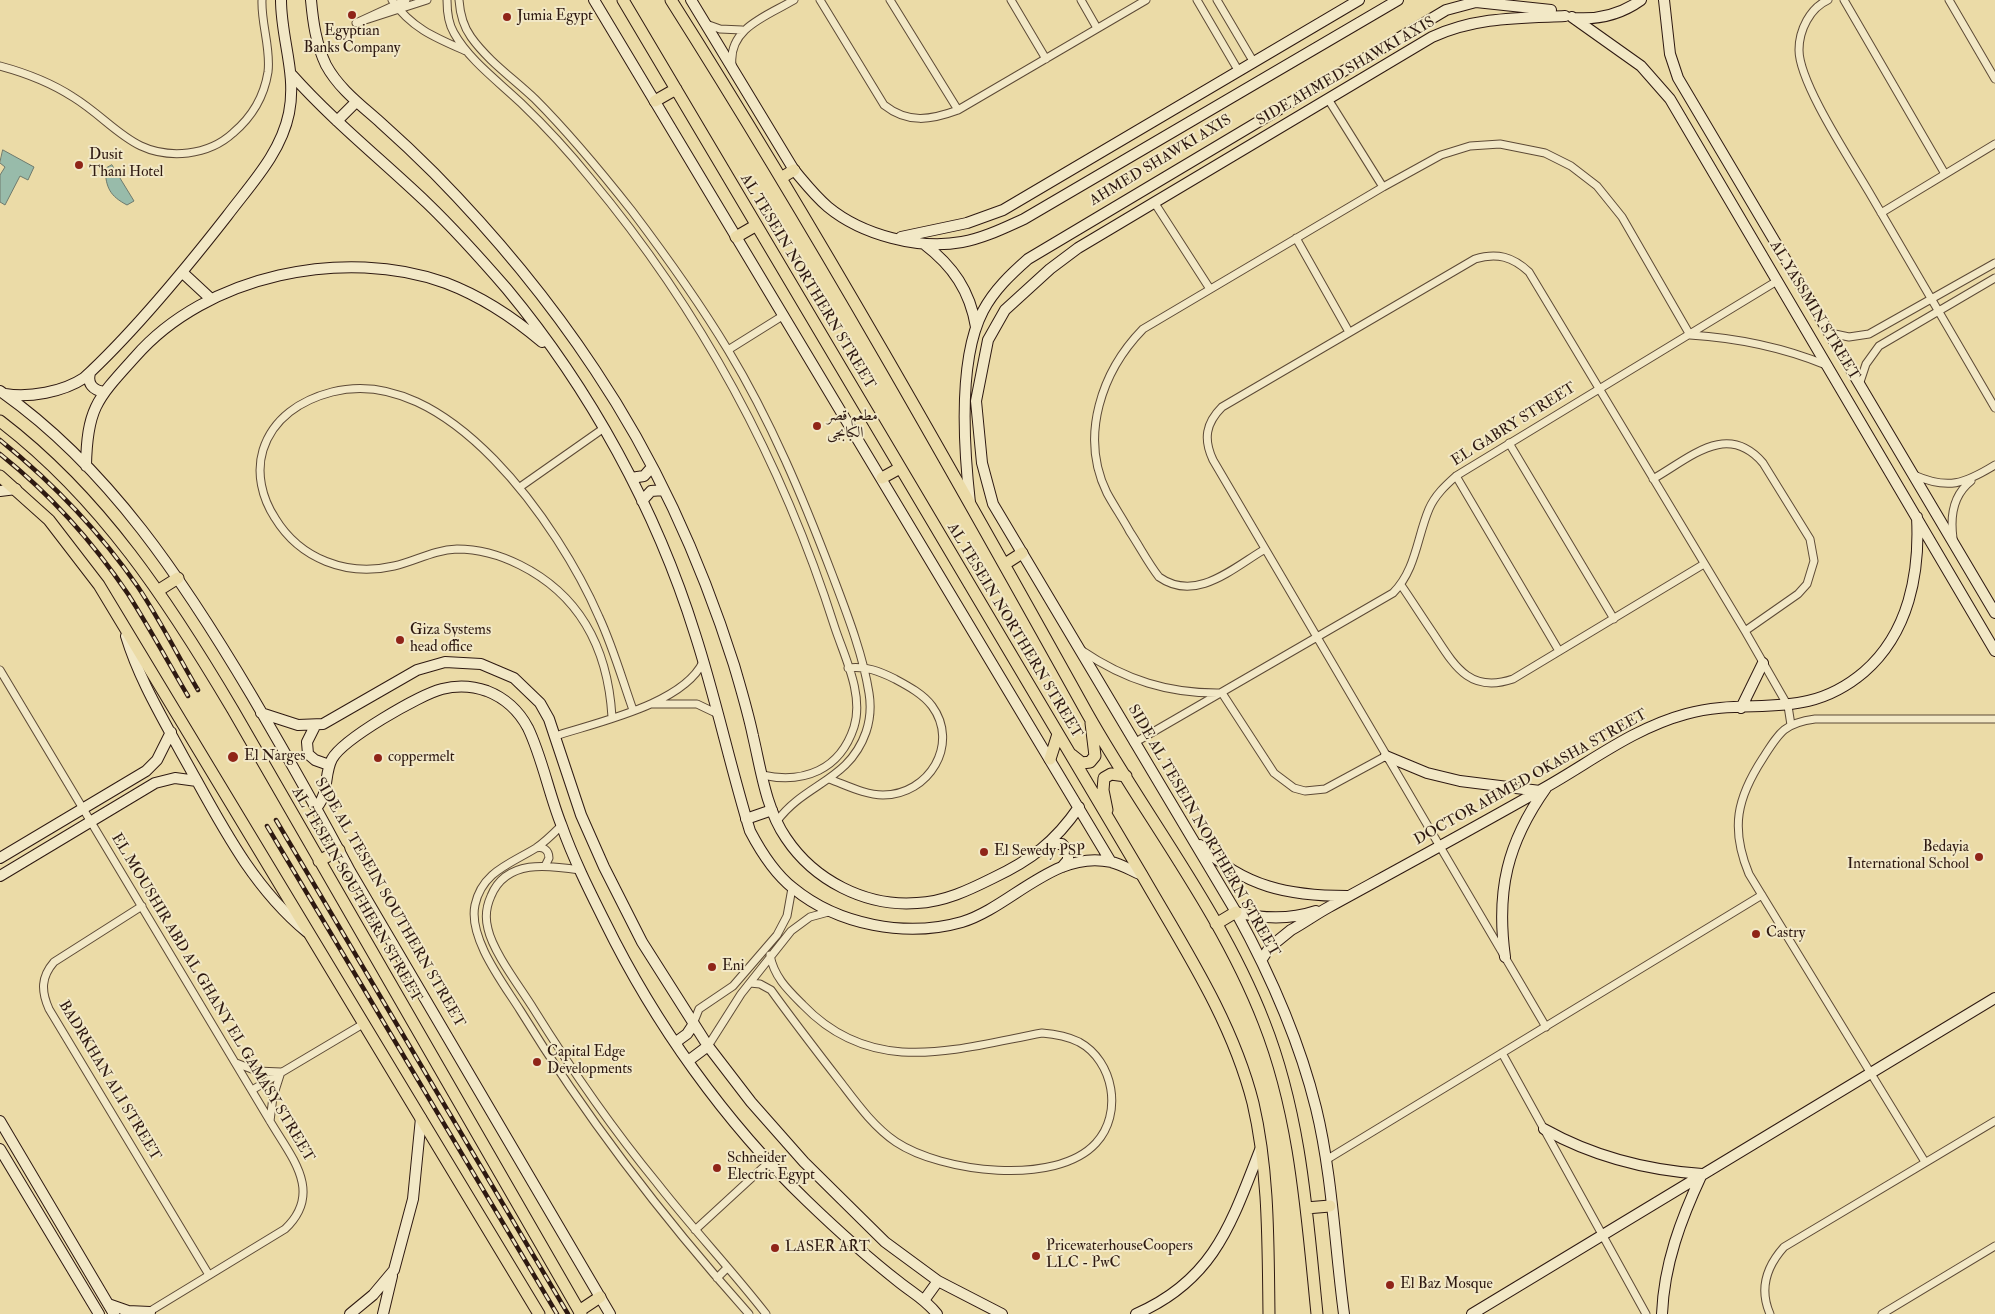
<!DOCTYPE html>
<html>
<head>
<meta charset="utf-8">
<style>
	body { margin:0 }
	canvas { display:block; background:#ebdba7 }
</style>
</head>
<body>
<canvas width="1995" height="1314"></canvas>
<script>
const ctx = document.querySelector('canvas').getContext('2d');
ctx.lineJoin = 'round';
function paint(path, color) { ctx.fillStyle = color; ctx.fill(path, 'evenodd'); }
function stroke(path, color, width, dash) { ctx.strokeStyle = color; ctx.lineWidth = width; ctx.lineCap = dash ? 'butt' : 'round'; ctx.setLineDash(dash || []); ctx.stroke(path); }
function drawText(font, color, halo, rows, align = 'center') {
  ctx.font = font + ' "IM FELL Double Pica",Amiri,serif'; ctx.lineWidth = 4; ctx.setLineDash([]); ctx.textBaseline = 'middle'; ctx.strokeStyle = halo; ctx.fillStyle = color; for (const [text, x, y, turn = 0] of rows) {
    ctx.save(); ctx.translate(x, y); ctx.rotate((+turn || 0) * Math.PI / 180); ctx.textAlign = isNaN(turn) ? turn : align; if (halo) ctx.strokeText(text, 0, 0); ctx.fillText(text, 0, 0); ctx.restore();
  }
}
const water = new Path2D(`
	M3 150 34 167 28 180 20 176 5 205 0 202V175L5 167 0 163Z
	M112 165 134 201 127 205C110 196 106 188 105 169Z`);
paint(water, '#98bbaa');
stroke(water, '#6e7a6d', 1);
const street = new Path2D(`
	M392 0C411 28 436 38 466 51
	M406 0 356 23 427 0
	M447 0C447 11 448 23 454 33 469 60 499 82 521 103 545 126 569 152 590 178 701 311 783 464 835 628 845 658 864 695 854 727 840 770 804 784 762 775
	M459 0C460 14 463 26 471 37 488 61 514 79 535 99 570 134 602 173 632 211 666 256 699 302 728 350 771 421 803 498 832 574 846 611 863 654 869 693 871 705 870 720 866 732 849 781 805 783 777 821
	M820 0 884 105C908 124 931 120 958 110L1146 0
	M890 0 958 110
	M1011 0 1046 59
	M1081 0 1097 28
	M1197 0 1238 70
	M1217 0 1253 61
	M1828 0C1810 8 1799 30 1799 50 1799 83 1851 161 1869 192 1911 264 1953 336 1995 408
	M1844 0 1945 174
	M1949 0 1995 79
	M706 24 720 29 742 30
	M732 65C728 28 767 16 794 0
	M0 66C26 73 50 82 73 97 115 123 133 159 188 153 204 151 221 144 233 133 252 117 264 97 268 72 271 48 261 24 262 0
	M1328 99 1383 187
	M1154 202 1210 289
	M1881 213 1995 144
	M1296 238 1349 332
	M1830 333 1849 337 1869 334 1995 263
	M728 350 784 315
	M1859 385 1866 364 1879 346 1995 278
	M1509 443 1614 619
	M1914 475C1948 490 1964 484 1995 465
	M1456 476 1559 651
	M1653 479C1690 458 1727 421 1763 463L1810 539 1814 561 1807 584 1798 594 1745 631
	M520 487 604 428
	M1953 538C1950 516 1953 495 1971 481
	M1265 549C1233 568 1196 603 1159 577 1148 563 1140 547 1130 532 1123 519 1114 506 1107 493 1079 436 1102 371 1143 329L1383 187 1441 155 1470 146 1500 144 1545 153 1571 166 1597 186 1622 217 1690 335C1738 338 1782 347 1826 365
	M1401 585C1412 601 1422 617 1433 633 1454 665 1469 694 1513 679L1704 564
	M1081 650C1125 680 1169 694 1222 693L1274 773 1294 788 1305 791 1325 789 1386 756
	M0 670 270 1121C291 1157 324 1192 285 1229L147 1313
	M652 704H697L718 714
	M612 717C608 650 582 596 520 565 500 555 480 549 457 549 433 550 416 561 394 566 347 577 300 559 275 518 262 498 256 473 263 450 273 418 301 400 332 392 447 362 560 527 599 617 613 647 622 679 633 710
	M555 736C598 722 683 704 703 662
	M1134 743 1393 593C1416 570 1417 537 1429 509 1435 495 1446 485 1456 476L1777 281
	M829 779C846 785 865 795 883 795 929 795 960 744 932 706 923 694 908 686 895 679 879 671 866 666 848 668
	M561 826C553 834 545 842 536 848 510 864 482 872 475 905 468 938 503 983 520 1010 587 1119 664 1219 749 1314
	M536 848C543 846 549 850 549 858L545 866
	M580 870C548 865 506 859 491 896 486 907 485 918 488 929 493 952 520 987 533 1008 571 1069 611 1127 657 1183 692 1228 731 1269 766 1314
	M142 906 54 962C41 977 41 991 49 1009L209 1275
	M750 983 760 984 771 990C794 1022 818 1053 842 1084 858 1105 874 1127 896 1142 941 1172 1056 1187 1096 1143 1123 1114 1114 1061 1079 1042 1067 1036 1055 1034 1042 1033 956 1049 873 1078 803 1005 788 990 774 977 770 955
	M693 1024 699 1009 733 986 777 935 787 916 792 888
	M1546 1027 1213 460C1203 439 1206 423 1222 407L1475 259C1497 252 1513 257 1529 272L1745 631 1788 706 1791 725
	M708 1046 741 994 791 931 810 917 832 911
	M1502 1053 1646 1314
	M236 1063 257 1071 281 1072 273 1097 270 1121
	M252 1090 363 1024
	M1326 1160 1762 895
	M1925 1162 1749 874C1730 828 1737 798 1763 758 1779 733 1784 723 1815 719H1995
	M695 1230 769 1162
	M717 1278 727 1268
	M1770 1314C1759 1289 1767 1266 1784 1247L1995 1121
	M1882 1314 1995 1246`);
const secondary = new Path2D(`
	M311 0C313 22 316 44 326 65 339 89 361 105 381 123 399 139 417 156 434 173 494 234 548 299 595 370 656 461 701 561 734 665 741 689 748 712 753 736 761 770 766 809 786 838 814 880 865 907 917 903 944 902 969 890 993 878 1031 860 1055 842 1079 807
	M594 0 1111 862
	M691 0 794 170C805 183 815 196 828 207 862 235 919 250 962 242 984 238 1004 228 1024 219L1398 0
	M1664 0 1670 54 1678 78 1995 613
	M1572 17 1641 66 1670 99 1995 651
	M1574 18C1599 20 1620 15 1641 0
	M292 75C333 121 382 160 427 203 455 230 481 259 507 289 590 389 656 509 695 634 716 699 730 766 750 831 761 852 774 873 793 888 838 925 906 938 962 922 1011 907 1055 849 1111 862 1121 864 1132 871 1142 875
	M337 121 356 102
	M901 237 967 223 1003 210 1359 0
	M924 244C953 266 970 291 976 327
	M183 273 211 299
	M90 373C87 384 93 390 104 392
	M0 391C109 467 185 583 252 696 286 754 319 812 350 871L610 1314
	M5 394C29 398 63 392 84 378 135 331 184 271 227 216 251 184 281 153 289 113 297 74 281 39 281 0
	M86 466C87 408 97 399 135 357 206 275 345 246 446 283 480 296 514 318 542 342
	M631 478 644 476 652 467
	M0 491 16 489
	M642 501 651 491 664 490
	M970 503C964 449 958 359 983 311 994 290 1011 274 1028 259L1446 10 1476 2 1551 10
	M126 636C139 679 162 717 183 756 219 820 250 885 307 932
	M1741 708 1763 663
	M261 713 298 725 323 724 417 670 445 662 481 664 514 678 540 703 549 719 581 815 604 867 642 942 708 1046 751 1102 804 1162 885 1242 938 1281 1002 1314
	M315 726 307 742 308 754 315 760 329 765
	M1386 756 1427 773 1460 781 1540 791
	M317 807C329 793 324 774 332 759 343 739 419 695 442 689 457 685 473 686 487 691 505 698 519 711 528 728 542 757 549 794 561 824 573 858 589 890 605 922 655 1024 725 1122 807 1201 836 1229 867 1257 899 1282 914 1294 925 1299 937 1314
	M746 819 772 810
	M1049 844H1062L1068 851V860L1062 867
	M1200 845C1244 887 1289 896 1347 896
	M0 858 146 771 157 760 171 732
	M0 876 155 783 175 778 197 781
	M1236 912C1263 919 1289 920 1316 911
	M1505 957C1496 891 1507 843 1546 788
	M1262 959 1270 947 1291 930C1304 923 1316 914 1329 907 1402 867 1474 828 1546 787 1592 761 1634 728 1686 714 1751 696 1804 723 1864 672 1909 633 1920 573 1917 517
	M676 1042 687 1034 693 1025
	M688 1061 708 1046
	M0 1121 114 1314
	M1544 1129C1594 1157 1645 1170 1702 1174 1681 1219 1664 1264 1662 1314
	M0 1149 99 1314
	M925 1299 938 1281
	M108 1304 128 1311 150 1312
	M350 1314 373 1295 394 1270 413 1199 421 1118
	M383 1314 392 1276
	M1136 1314C1214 1280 1231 1224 1260 1150
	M1344 1314C1335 1247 1332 1173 1316 1108 1299 1039 1270 974 1236 912L993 504 982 463 976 401 988 340 1005 310 1050 269 1078 248 1432 37C1475 17 1518 18 1565 16
	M1472 1314 1995 998`);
const primary = new Path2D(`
	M623 0 1142 875C1184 948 1232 1020 1253 1103 1269 1171 1268 1244 1269 1314
	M671 0C818 232 953 472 1087 713 1145 816 1221 911 1264 1022 1301 1116 1307 1215 1317 1314
	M655 101 676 89
	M781 178 794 170
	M736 237 755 226
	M0 421C101 498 169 602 233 710L581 1314
	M0 476 49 520 99 585 539 1314
	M882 478 900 468
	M1005 564 1022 553
	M159 590 178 578
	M1072 755 1082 763 1090 762 1095 756 1091 723
	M1050 759 1058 734
	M1107 810 1103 790 1104 778 1111 774 1126 776
	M319 861 339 850
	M1216 924 1236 912
	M1306 1208 1330 1206
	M579 1311 600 1297`);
stroke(street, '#5d4a36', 9);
stroke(secondary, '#2e1911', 12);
stroke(primary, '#2e1911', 13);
stroke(street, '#f2e8c6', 7);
stroke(secondary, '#f2e8c6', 10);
stroke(primary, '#ebdba7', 11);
const rail = new Path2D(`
	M0 440C52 482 100 532 138 587 160 620 178 656 198 690
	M0 454C49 493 93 542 128 594 149 627 168 662 188 696
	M276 820 568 1314
	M267 826 557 1314`);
stroke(rail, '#2e1911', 4.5);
stroke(rail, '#f2e8c6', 2.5, [8]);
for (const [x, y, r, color] of [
	[352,15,5,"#8f2418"],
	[507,17,5,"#8f2418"],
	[79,165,5,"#8f2418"],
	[817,426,5,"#8f2418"],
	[400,640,5,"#8f2418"],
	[233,757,6,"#8f2418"],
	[378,758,5,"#8f2418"],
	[984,852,5,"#8f2418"],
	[1979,857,5,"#8f2418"],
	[1756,934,5,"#8f2418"],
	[712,967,5,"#8f2418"],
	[537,1062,5,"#8f2418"],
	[717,1168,5,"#8f2418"],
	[775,1248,5,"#8f2418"],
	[1036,1256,5,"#8f2418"],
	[1390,1285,5,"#8f2418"]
]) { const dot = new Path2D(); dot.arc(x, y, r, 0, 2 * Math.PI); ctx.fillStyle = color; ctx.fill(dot); stroke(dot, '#f2e8c6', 2); }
drawText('15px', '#2e1911', '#f2e8c6', [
	["Jumia Egypt",517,17],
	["Egyptian",352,32,"center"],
	["Banks Company",352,49,"center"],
	["Dusit",89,156],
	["Thani Hotel",89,173],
	["مطعم قصر",827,417],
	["الكبابجى",827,434],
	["Giza Systems",410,631],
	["head office",410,648],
	["El Narges",244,757],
	["coppermelt",388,758],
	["Bedayia",1969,848,"right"],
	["International School",1969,865,"right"],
	["El Sewedy PSP",994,852],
	["Castry",1766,934],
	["Eni",722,967],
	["Capital Edge",547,1053],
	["Developments",547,1070],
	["Schneider",727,1159],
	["Electric Egypt",727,1176],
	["PricewaterhouseCoopers",1046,1247],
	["LLC - PwC",1046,1264],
	["LASER ART",785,1248],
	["El Baz Mosque",1400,1285]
], 'left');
drawText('15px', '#2e1911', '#f2e8c6', [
	["SIDE AHMED SHAWKI AXIS",1346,72,-30],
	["AHMED SHAWKI AXIS",1161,161,-31],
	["AL TESEIN NORTHERN STREET",807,282,59],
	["AL YASSMIN STREET",1814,311,59],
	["EL GABRY STREET",1514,425,-32],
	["AL TESEIN NORTHERN STREET",1014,631,59],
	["DOCTOR AHMED OKASHA STREET",1531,778,-29],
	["SIDE AL TESEIN NORTHERN STREET",1203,831,60],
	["AL TESEIN SOUTHERN STREET",356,895,60],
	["SIDE AL TESEIN SOUTHERN STREET",389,903,60],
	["EL MOUSHIR ABD AL GHANY EL GAMASY STREET",212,998,59],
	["BADRKHAN ALI STREET",109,1081,59]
]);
</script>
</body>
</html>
